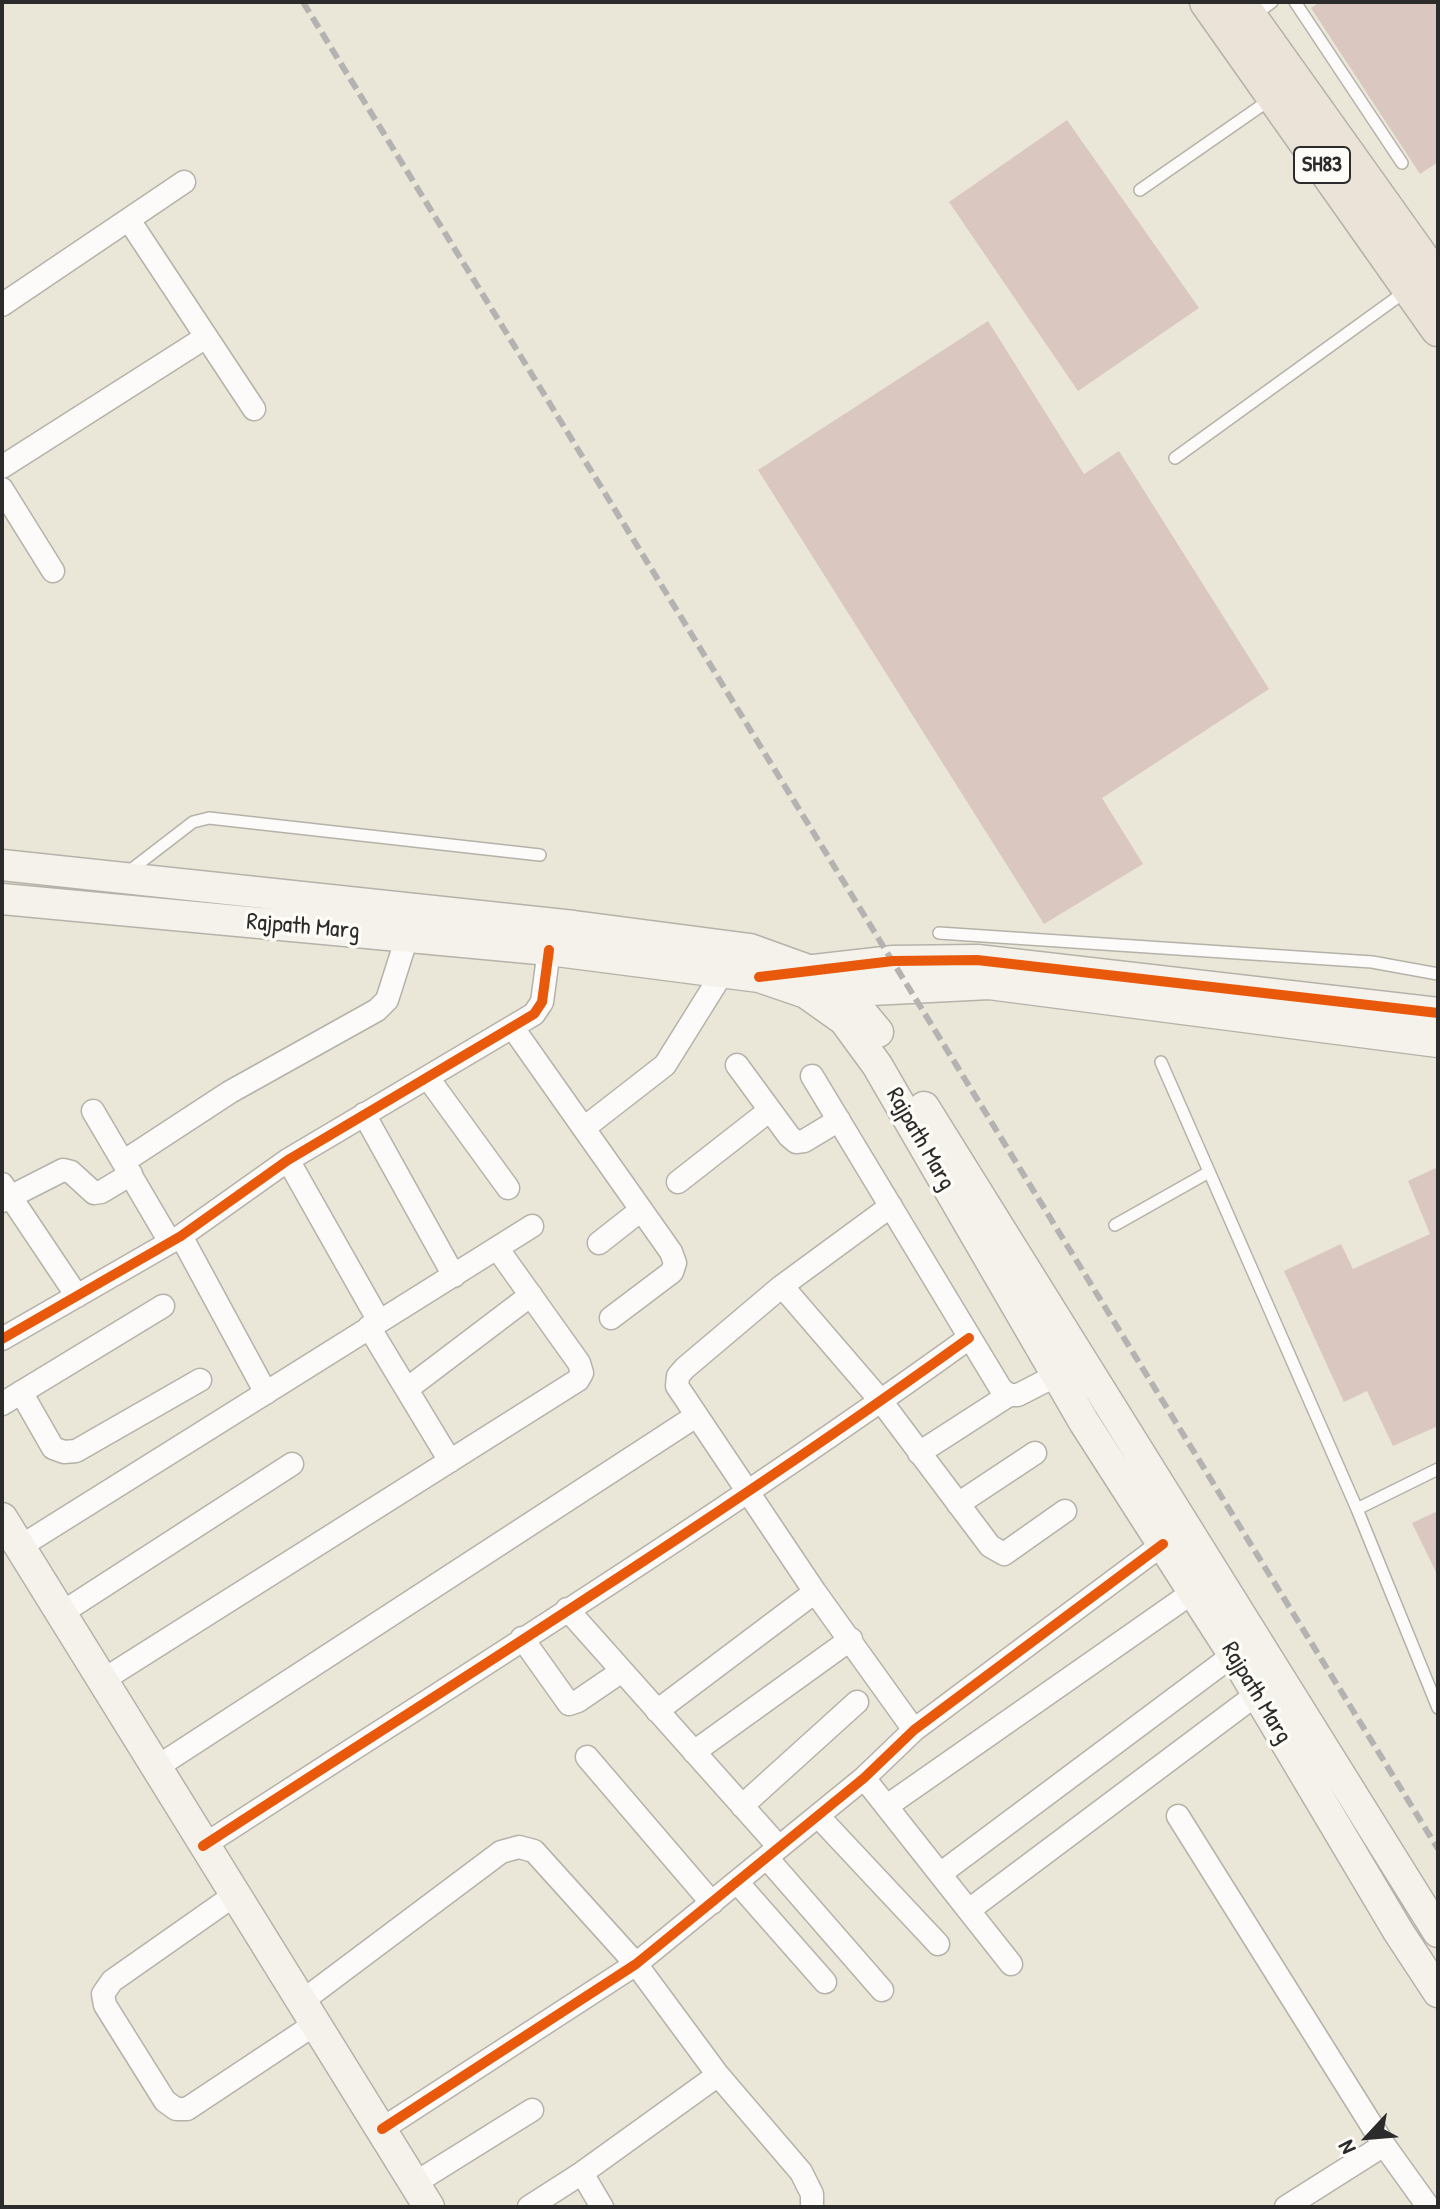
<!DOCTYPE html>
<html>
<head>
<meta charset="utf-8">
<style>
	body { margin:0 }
	#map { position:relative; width:1440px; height:2209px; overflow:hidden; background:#eae6d8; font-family:"Patrick Hand",sans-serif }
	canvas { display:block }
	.frame { position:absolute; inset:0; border:4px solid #2b2b2b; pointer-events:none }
	.north { position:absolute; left:1328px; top:2097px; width:80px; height:80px; -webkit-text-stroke:6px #fdfcf7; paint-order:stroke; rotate:244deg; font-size:22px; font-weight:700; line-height:32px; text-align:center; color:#2b2b2b }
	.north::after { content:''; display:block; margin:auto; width:28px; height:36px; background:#2b2b2b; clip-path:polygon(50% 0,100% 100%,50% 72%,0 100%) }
</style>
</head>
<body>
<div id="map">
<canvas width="1440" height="2209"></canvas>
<div class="frame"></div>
<div class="north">N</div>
</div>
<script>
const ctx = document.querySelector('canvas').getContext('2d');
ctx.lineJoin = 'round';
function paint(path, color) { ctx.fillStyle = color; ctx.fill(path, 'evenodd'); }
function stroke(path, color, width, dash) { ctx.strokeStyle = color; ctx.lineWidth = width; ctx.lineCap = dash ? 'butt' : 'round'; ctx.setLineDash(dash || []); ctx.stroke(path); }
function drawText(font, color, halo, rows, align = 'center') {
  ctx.font = font + ' "Patrick Hand",sans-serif'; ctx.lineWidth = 7; ctx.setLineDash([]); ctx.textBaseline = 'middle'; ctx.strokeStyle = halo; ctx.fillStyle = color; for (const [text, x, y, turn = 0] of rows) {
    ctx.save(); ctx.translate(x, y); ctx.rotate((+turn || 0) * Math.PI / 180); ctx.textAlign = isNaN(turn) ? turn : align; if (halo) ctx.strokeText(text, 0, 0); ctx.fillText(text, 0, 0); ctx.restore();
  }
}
paint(new Path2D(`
	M1320 2H1438V162L1420 174 1311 8Z
	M1067 120 1199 308 1078 391 949 202Z
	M988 321 1084 474 1119 451 1269 689 1102 798 1143 864 1044 924 758 470Z
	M1438 1167V1426L1393 1446 1367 1391 1344 1402 1284 1271 1341 1244 1353 1269 1430 1234 1408 1181Z
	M1438 1511V1576L1412 1523Z`), '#dac8c0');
const lane = new Path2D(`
	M1295 2 1402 163
	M1254 15 1272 2
	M1140 190 1271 99
	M1175 458 1406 291
	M128 872 193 822 209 818 540 855
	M939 933 1372 962 1438 974
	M1161 1062 1357 1509 1438 1708
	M1115 1225 1209 1172
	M1357 1509 1438 1469`);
const street = new Path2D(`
	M129 220 254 409
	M2 305 184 182
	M2 467 206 337
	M2 489 53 571
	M513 1028 671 1252 675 1263 672 1272 611 1318
	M737 1065 789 1136 796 1142 804 1141 839 1120
	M812 1076 1001 1389 1009 1395H1018L1057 1375
	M428 1078 508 1188
	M93 1111 170 1242
	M364 1114 454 1276
	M584 1128 665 1065 723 972
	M288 1160 379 1321
	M123 1162 230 1092 377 1010 387 1000 407 937
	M678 1182 770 1110
	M2 1184 77 1296
	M2 1201 63 1170 71 1172 94 1193 101 1192 131 1174
	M891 1206 782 1286 685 1368 678 1376 677 1386 815 1592 914 1730
	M181 1236 266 1393
	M599 1243 641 1210
	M782 1286 881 1401 990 1546 1004 1554 1065 1511
	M369 1327 450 1461
	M2 1339 181 1236 288 1160 534 1014 542 1002 549 950
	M407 1389 531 1295
	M21 1392 53 1448 64 1452 76 1451 200 1380
	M2 1404 163 1306
	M919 1453 1009 1395
	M958 1504 1035 1453
	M18 1548 532 1226
	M567 1609 779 1847
	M60 1614 292 1464
	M522 1638 569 1704 578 1701 622 1671
	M103 1680 578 1380 582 1373 579 1363 497 1248
	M657 1711 815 1592
	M694 1752 851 1639
	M587 1757 712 1903
	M157 1767 696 1416
	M864 1778 1011 1964
	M742 1806 857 1702
	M887 1806 1193 1592
	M818 1816 938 1944
	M1178 1816 1384 2145 1427 2205 1424 2207
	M203 1846C460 1679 721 1517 969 1338
	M767 1858 882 1990
	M940 1874 1233 1655
	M737 1882 825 1982
	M236 1894 112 1981 103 1994 105 2005 165 2101 176 2109H187L315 2024
	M969 1910 1257 1694
	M301 2002 501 1852 519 1847 534 1851 636 1964 718 2075 801 2172 812 2194V2207
	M382 2129 636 1964 864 1778 914 1730 1163 1544
	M582 2173 602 2207
	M415 2183 532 2110
	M529 2207 582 2173 718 2075
	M1286 2207 1384 2145`);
const secondary = new Path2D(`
	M2 865 574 926 750 949 811 971 844 991 878 1032
	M2 899 549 950 759 977 806 993 844 1020 877 1065 1084 1422 1240 1665 1398 1931 1438 1992
	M805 971 893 961 977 960 1438 1013
	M832 992 989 984 1438 1042
	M924 1107 1438 1932
	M2 1518 429 2207`);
const primary = new Path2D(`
	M1207 2 1438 329
	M1239 2 1438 281`);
stroke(lane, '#b5b2a9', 14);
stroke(street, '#b5b2a9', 25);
stroke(secondary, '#b5b2a9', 33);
stroke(primary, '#b5b2a9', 37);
stroke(lane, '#fcfbf9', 11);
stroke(street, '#fcfbf9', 22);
stroke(secondary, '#f5f2ec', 30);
stroke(primary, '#ebe3d7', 34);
stroke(new Path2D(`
	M303 2 1438 1849`), '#b4b3b1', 6, [12, 6]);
stroke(new Path2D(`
	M759 977 893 961 977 960 1438 1013
	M2 1339 181 1236 288 1160 534 1014 542 1002 549 950
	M203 1846C460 1679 721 1517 969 1338
	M382 2129 636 1964 864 1778 914 1730 1163 1544`), '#e8590c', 10);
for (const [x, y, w] of [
	[1322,165,56]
]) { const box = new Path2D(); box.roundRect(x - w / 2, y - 18, w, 36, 6); ctx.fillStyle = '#fdfcf7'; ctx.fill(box); stroke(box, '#2b2b2b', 2); }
drawText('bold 22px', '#2b2b2b', null, [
	["SH83",1322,165]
]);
drawText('24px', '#2b2b2b', '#fdfcf7', [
	["Rajpath Marg",303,927,5],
	["Rajpath Marg",920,1139,60],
	["Rajpath Marg",1256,1693,59]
]);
</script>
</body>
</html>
